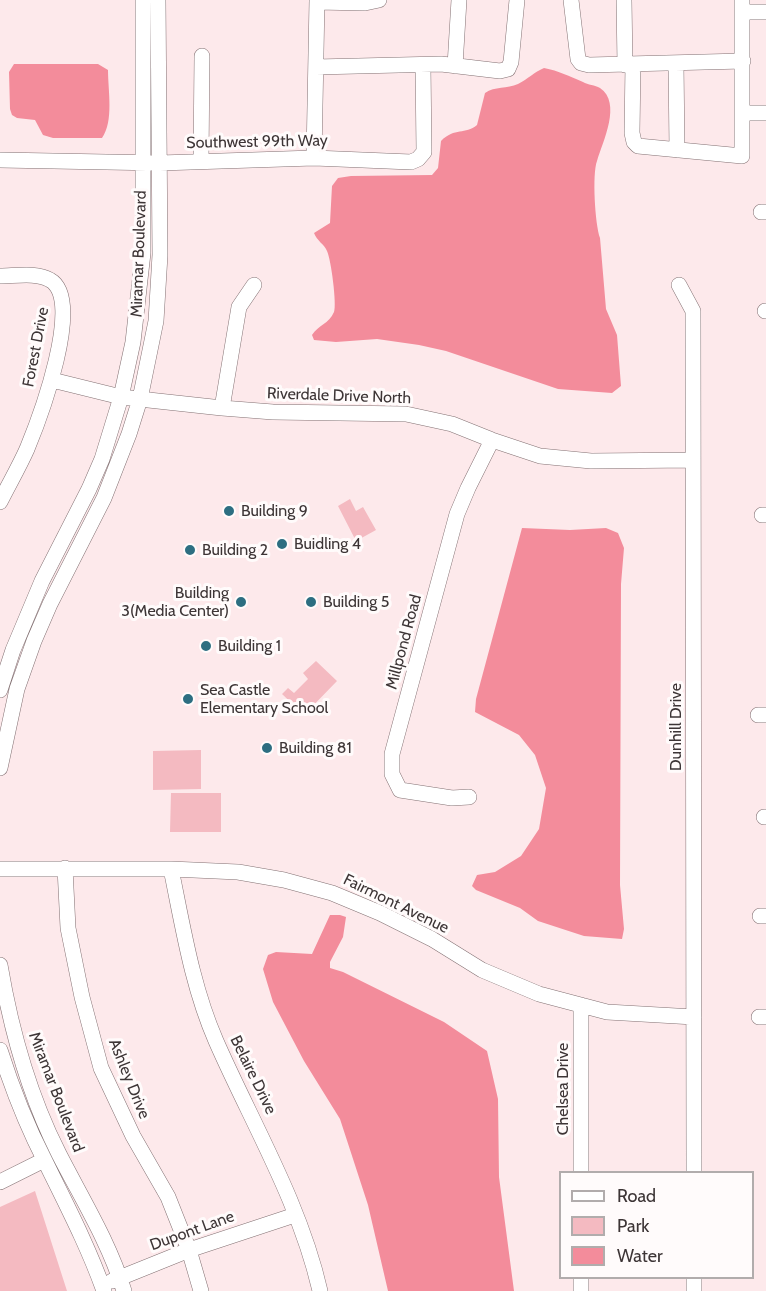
<!DOCTYPE html>
<html>
<head>
<meta charset="utf-8">
<style>
	body { margin:0 }
	#map { position:relative; width:766px; height:1291px; overflow:hidden; background:#fde9eb; font-family:Cabin,sans-serif }
	canvas { display:block }
	.legend { position:absolute; left:559px; top:1171px; width:195px; height:108px; box-sizing:border-box; background:#fffbfb; border:2px solid #b1acac; margin:0; padding:8px 10px; list-style:none; font-size:18px; color:#3d3536 }
	.legend li { display:flex; align-items:center; gap:12px; height:30px }
	.legend b { width:30px; border:2px solid #b1acac }
</style>
</head>
<body>
<div id="map">
<canvas width="766" height="1291"></canvas>
<ul class="legend">
<li><b style="height:8px;background:#fff"></b>Road</li>
<li><b style="height:16px;background:#f4bac1"></b>Park</li>
<li><b style="height:16px;background:#f38c9b"></b>Water</li>
</ul>
</div>
<script>
const ctx = document.querySelector('canvas').getContext('2d');
ctx.lineJoin = 'round';
function paint(path, color) { ctx.fillStyle = color; ctx.fill(path, 'evenodd'); }
function stroke(path, color, width, dash) { ctx.strokeStyle = color; ctx.lineWidth = width; ctx.lineCap = dash ? 'butt' : 'round'; ctx.setLineDash(dash || []); ctx.stroke(path); }
function drawText(font, color, halo, rows, align = 'center') {
  ctx.font = font + ' Cabin,sans-serif'; ctx.lineWidth = 6; ctx.setLineDash([]); ctx.textBaseline = 'middle'; ctx.strokeStyle = halo; ctx.fillStyle = color; for (const [text, x, y, turn = 0] of rows) {
    ctx.save(); ctx.translate(x, y); ctx.rotate((+turn || 0) * Math.PI / 180); ctx.textAlign = isNaN(turn) ? turn : align; if (halo) ctx.strokeText(text, 0, 0); ctx.fillText(text, 0, 0); ctx.restore();
  }
}
paint(new Path2D(`
	M350 499 356 511 363 507 376 530 356 541 338 506Z
	M316 661 337 681 304 715 282 694 288 688 294 693 308 679 303 673Z
	M201 750V789L153 790V751Z
	M171 793H221V832H170Z
	M35 1191 67 1291H0V1207Z`), '#f4bac1');
paint(new Path2D(`
	M14 64H98L108 70C108 91 114 121 102 138H53L43 135 35 120 17 118 12 115 10 109 9 72Z
	M544 68C559 71 569 76 583 82 588 85 595 85 600 88 622 103 603 141 597 161 592 174 595 224 600 238L606 309 617 335 621 386 612 393 558 389 446 351 419 345 377 339 336 342 314 340 312 335C318 325 329 324 334 312 337 305 331 259 327 251 324 244 317 241 314 233L330 223 332 186 338 178 351 176 432 175 438 168 441 141C455 127 465 135 477 125L485 93C495 86 507 89 518 84 528 79 534 72 544 68Z
	M522 528 570 530 606 528 618 533 624 548 621 584 620 885 624 929 622 939 584 936 538 921 520 908 476 890 472 886 477 875 495 872 521 856 539 829 546 788 535 755 519 735 475 712 476 699Z
	M330 915H340L346 917 343 937 330 962V968L343 972 444 1022 487 1051 498 1099 499 1177 514 1291H388L368 1205 340 1119 304 1061 273 1002 263 969 268 955 276 952 312 954Z`), '#f38c9b');
const minor = new Path2D(`
	M571 0 578 59 581 63 589 65 743 61
	M624 0 625 65
	M317 2 365 3 379 0
	M743 12H766
	M676 63 677 150
	M633 64 632 133 634 142 638 146 742 156V0
	M455 66 459 0
	M316 67 441 64 500 71 508 69 511 62 517 0
	M743 113H766
	M314 158 317 0
	M0 160 160 163 314 158 411 162 418 159 424 152 423 65
	M201 161 202 56
	M761 212H766
	M0 276C15 276 37 272 50 280 85 299 39 420 27 449 19 467 9 484 0 502
	M679 285 693 311 694 1172
	M765 311H766
	M52 380 121 397 222 408 273 412 406 414 452 424 492 440 540 456 591 461 693 460
	M222 408 239 307 254 285
	M762 515H766
	M0 690 13 650 42 581 89 489 102 459 121 397 133 342 143 253V0
	M758 715H766
	M0 768 17 689 34 641 50 604 104 498 129 434 140 399 156 321 160 255 158 0
	M469 797 452 798 400 790 392 774V754L457 514 468 488 492 440
	M764 817H766
	M65 868 68 928 82 997 101 1068 133 1136 168 1197 189 1250 201 1291
	M0 869H171L238 872 284 880 332 893 380 913 432 939 482 970 539 994 607 1012 694 1017
	M171 869C183 927 192 986 216 1041 252 1123 300 1203 320 1291
	M760 916H766
	M0 965C11 1030 29 1095 59 1154 82 1199 109 1242 124 1291
	M759 1017H766
	M0 1050C12 1088 27 1126 45 1161 66 1204 88 1246 104 1291
	M581 1172V1005
	M0 1182 44 1160
	M112 1281 189 1250 295 1215
	M581 1291V1278
	M694 1291V1278`);
stroke(minor, '#837173', 16);
stroke(minor, '#fff', 15);
for (const [x, y, r, color] of [
	[229,511,6,"#2d6e81"],
	[282,544,6,"#2d6e81"],
	[190,550,6,"#2d6e81"],
	[241,602,6,"#2d6e81"],
	[311,602,6,"#2d6e81"],
	[206,646,6,"#2d6e81"],
	[188,699,6,"#2d6e81"],
	[267,748,6,"#2d6e81"]
]) { const dot = new Path2D(); dot.arc(x, y, r, 0, 2 * Math.PI); ctx.fillStyle = color; ctx.fill(dot); stroke(dot, '#fffbfb', 2); }
drawText('16px', '#3d3536', '#fffbfb', [
	["Southwest 99th Way",257,142,-1],
	["Miramar Boulevard",139,254,-88],
	["Forest Drive",36,347,-79],
	["Riverdale Drive North",339,396,2],
	["Millpond Road",404,642,-75],
	["Dunhill Drive",676,727,-90],
	["Fairmont Avenue",396,904,26],
	["Belaire Drive",253,1075,64],
	["Ashley Drive",129,1079,68],
	["Chelsea Drive",563,1089,-90],
	["Miramar Boulevard",56,1092,69],
	["Dupont Lane",192,1231,-20]
]);
drawText('16px', '#3d3536', '#fffbfb', [
	["Building 9",241,511],
	["Buidling 4",294,544],
	["Building 2",202,550],
	["Building",229,593,"right"],
	["3(Media Center)",229,611,"right"],
	["Building 5",323,602],
	["Building 1",218,646],
	["Sea Castle",200,690],
	["Elementary School",200,708],
	["Building 81",279,748]
], 'left');
</script>
</body>
</html>
